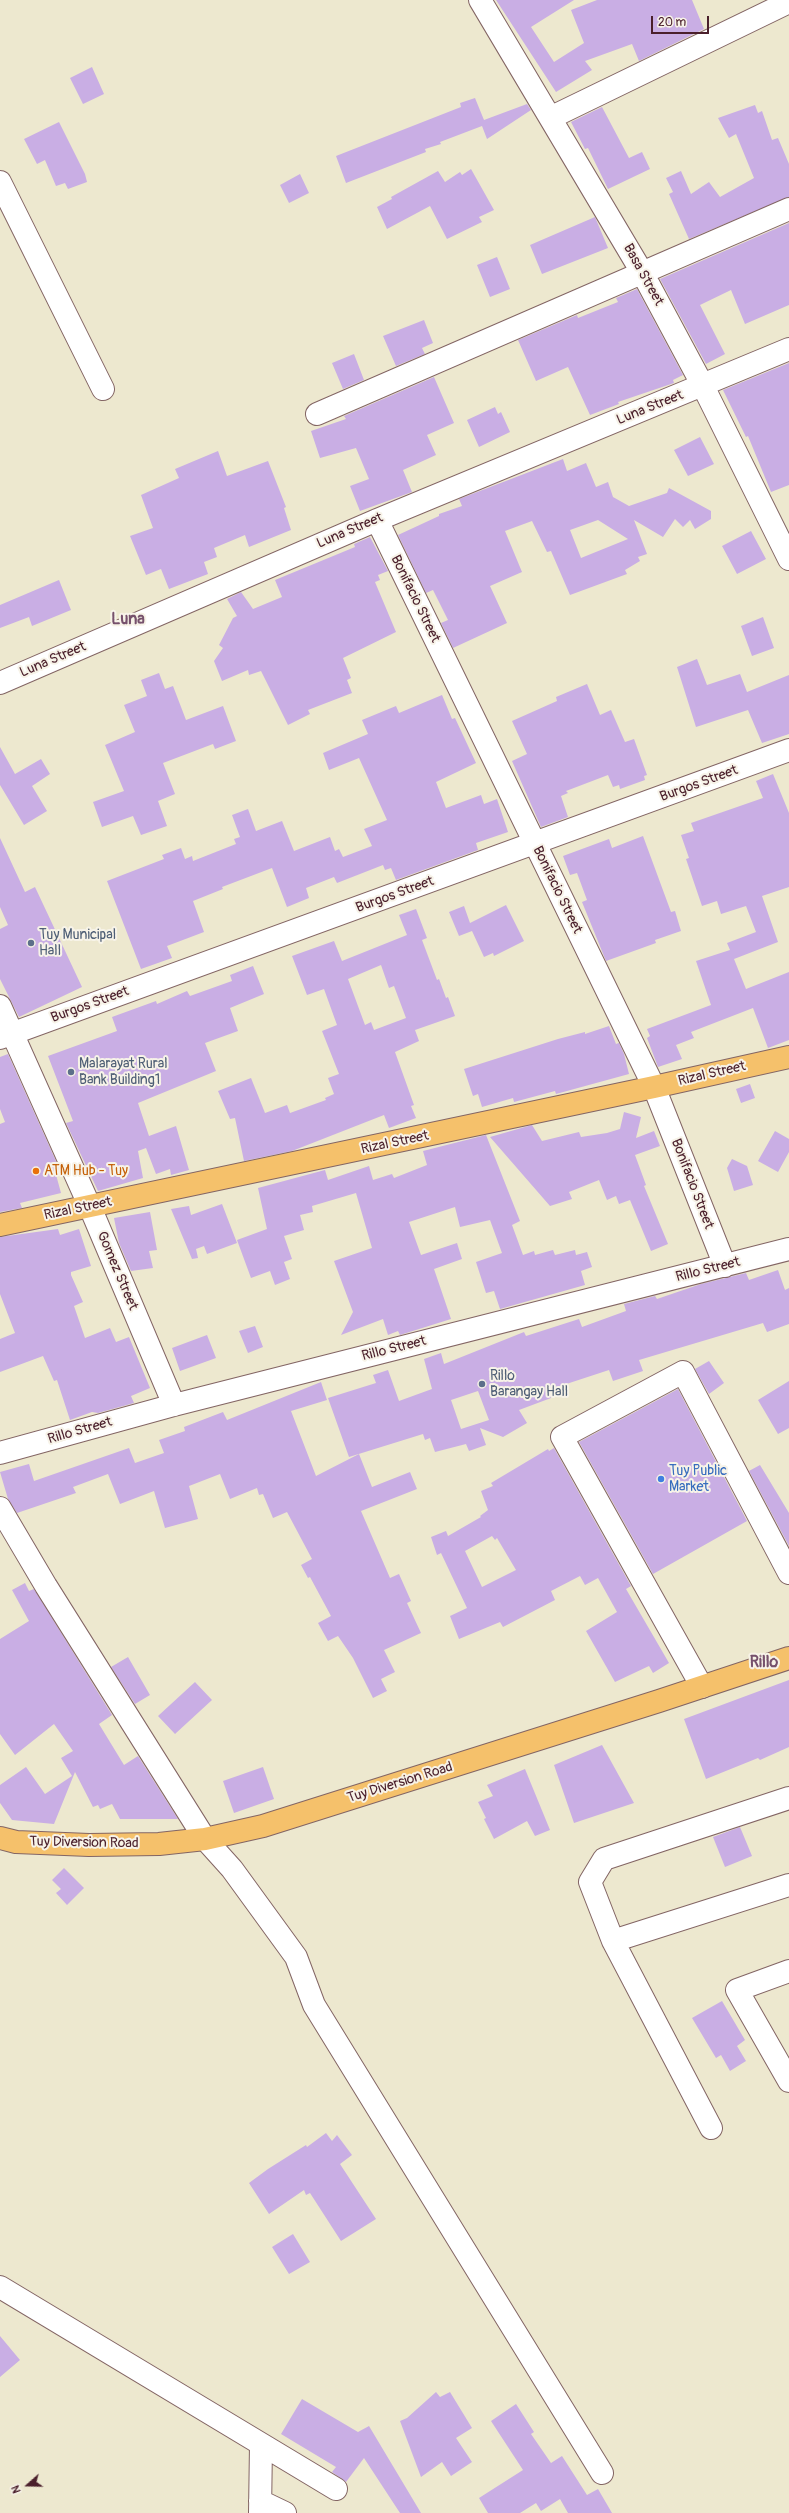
<!DOCTYPE html>
<html>
<head>
<meta charset="utf-8">
<style>
	body { margin:0 }
	#map { position:relative; width:789px; height:2513px; overflow:hidden; background:#ede8cf; font-family:Pangolin,sans-serif }
	canvas { display:block }
	.north { position:absolute; left:8px; top:2465px; width:40px; height:40px; -webkit-text-stroke:3px #f7f3e8; paint-order:stroke; rotate:250deg; font-size:11px; font-weight:700; line-height:16px; text-align:center; color:#4a1f2b }
	.north::after { content:''; display:block; margin:auto; width:14px; height:18px; background:#4a1f2b; clip-path:polygon(50% 0,100% 100%,50% 72%,0 100%) }
	.scale { position:absolute; left:651px; top:16px; width:58px; height:18px; box-sizing:border-box; border:2px solid #4a1f2b; border-top:0; padding-left:5px; font-size:12px; line-height:14px; white-space:nowrap; color:#4a1f2b; -webkit-text-stroke:3px #f7f3e8; paint-order:stroke }
</style>
</head>
<body>
<div id="map">
<canvas width="789" height="2513"></canvas>
<div class="north">N</div>
<div class="scale">20 m</div>
</div>
<script>
const ctx = document.querySelector('canvas').getContext('2d');
ctx.lineJoin = 'round';
function paint(path, color) { ctx.fillStyle = color; ctx.fill(path, 'evenodd'); }
function stroke(path, color, width, dash) { ctx.strokeStyle = color; ctx.lineWidth = width; ctx.lineCap = dash ? 'butt' : 'round'; ctx.setLineDash(dash || []); ctx.stroke(path); }
function drawText(font, color, halo, rows, align = 'center') {
  ctx.font = font + ' Pangolin,sans-serif'; ctx.lineWidth = 4; ctx.setLineDash([]); ctx.textBaseline = 'middle'; ctx.strokeStyle = halo; ctx.fillStyle = color; for (const [text, x, y, turn = 0] of rows) {
    ctx.save(); ctx.translate(x, y); ctx.rotate((+turn || 0) * Math.PI / 180); ctx.textAlign = isNaN(turn) ? turn : align; if (halo) ctx.strokeText(text, 0, 0); ctx.fillText(text, 0, 0); ctx.restore();
  }
}
paint(new Path2D(`
	M496 0H574L531 27 554 62 584 43 571 10 597 0H692L704 29 639 61 632 44 585 61 592 70 556 92Z
	M92 67 104 94 83 104 70 78Z
	M475 98 484 120 527 104 531 110 487 139 482 126 440 142 441 144 425 149 426 152 346 183 336 156 461 107 460 103Z
	M755 105 758 113 762 111 772 140 778 138 789 164V197L689 239 669 194 673 192 666 178 681 171 691 194 709 182 720 197 754 178 736 134 729 138 718 118Z
	M602 107 629 158 642 152 650 169 608 189 588 148 585 149 571 122Z
	M59 122 85 174 87 182 68 189 65 183 56 186 45 160 37 164 24 139Z
	M471 169 494 210 479 217 482 222 447 239 430 206 387 229 377 207 392 199 391 197 438 171 445 182 460 172 462 175Z
	M300 174 309 193 289 203 280 185Z
	M595 217 608 248 542 274 530 245Z
	M789 223V305L745 324 731 290 700 305 725 354 706 364 660 279Z
	M497 257 510 289 490 297 477 265Z
	M637 289 683 375 673 380 674 383 618 402 619 404 590 415 568 367 536 381 518 340 577 315 578 318 618 302 616 298Z
	M424 320 433 343 422 348 425 354 396 366 383 336Z
	M354 354 364 380 343 389 332 363Z
	M789 363V485L771 492 748 436 746 437 723 390Z
	M434 377 454 423 427 435 436 455 403 470 412 492 360 511 350 486 369 479 356 448 320 458 311 431 346 419 344 416Z
	M495 407 498 414 501 412 510 432 479 447 467 420Z
	M700 437 714 464 688 476 674 450Z
	M218 451 227 476 268 461 286 507 284 508 291 530 249 547 245 535 214 548 217 557 204 562 208 574 169 589 161 569 146 575 130 536 153 528 141 495 179 478 175 469Z
	M563 459 567 471 586 463 596 487 608 482 613 497 629 506 667 493 669 488 711 511V519L695 529 690 520 683 527 675 519 663 537 634 520 647 554 638 557 640 561 625 570 627 574 570 595 551 551 547 552 532 521 505 531 522 572 490 586 507 623 453 648 441 623 448 620 433 590 426 593 398 535 439 516V514L462 506 459 499ZM598 520 628 539 581 558 570 530Z
	M751 531 766 559 737 574 722 546Z
	M370 537 388 571 378 575 380 580 375 582 396 632 343 658 351 678 347 680 352 693 308 710 310 714 288 725 261 671 249 675 248 670 222 681 214 661 223 648 219 645 233 618 237 616 227 599 241 592 253 609 282 597 275 580 355 547 354 544Z
	M59 580 71 610 32 626 29 617 0 628V605Z
	M763 617 774 648 752 656 741 626Z
	M697 659 707 685 740 674 747 692 789 675V734L762 743 748 710 696 727 677 667Z
	M159 673 165 689 173 686 186 720 223 706 236 741 215 749 213 744 163 763 175 794 158 801 167 826 141 835 133 816 102 827 93 802 124 791 105 745 135 732 124 705 147 696 141 680Z
	M587 684 600 715 611 710 625 742 634 739 647 775 644 776 645 780 620 789 619 785 613 787 608 775 566 791 568 793 561 796 568 817 541 827 512 761 527 754 512 721 557 701 556 697Z
	M442 695 452 719 455 718 476 763 436 782 446 808 481 795 484 804 497 799 508 832 476 843 478 850 396 880 391 868 385 870 383 865 337 883 334 877 306 888 309 898 287 907 272 868 222 887 223 889 193 901 204 932 167 946 172 958 141 969 107 881 164 859 162 855 181 848 185 859 192 856 193 861 236 844 234 839 240 837 232 815 248 809 256 831 282 821 294 851 330 837 335 851 339 849 343 857 372 846 364 829 387 820 359 758 329 770 323 753 368 734 362 720 396 706 399 713Z
	M0 747 15 774 41 759 50 774 32 786 47 811 24 825 0 785Z
	M773 774 789 813V887L762 896 778 942 734 959 746 989 789 972V1040L768 1048 753 1008 691 1032 694 1038 676 1045 682 1059 658 1067 647 1038 650 1036 647 1029 711 1005 696 961 730 950 727 943 756 932 746 906 721 914 717 901 702 906 686 859 689 858 681 835 694 831 691 823 763 798 756 781Z
	M643 836 671 912 675 911 681 931 655 940 656 943 606 961 582 902 587 900 577 873 570 875 563 856 609 839 612 848Z
	M0 838 25 892 35 887 82 987 19 1017 0 979V929L8 925 0 907Z
	M506 905 524 941 494 956 493 953 484 957 472 931 459 936 449 912 464 906 470 923Z
	M416 909 427 938 422 940 437 980 439 979 446 998 448 997 455 1016 415 1030 419 1041 395 1052 414 1105 411 1106 416 1118 389 1128 384 1115 292 1151 244 1161 235 1118 230 1119 218 1091 251 1078 265 1113 287 1105 290 1113 326 1100 325 1098 334 1094 328 1078 339 1074 322 1031 337 1025 324 989 307 995 292 956 334 941 342 961 407 935 399 915ZM381 965 389 988 394 986 406 1018 374 1030 371 1022 365 1025 348 979Z
	M253 966 264 994 230 1008 238 1031 205 1043 216 1071 138 1103 149 1136 176 1126 189 1170 171 1175 170 1169 156 1174 146 1148 138 1151 143 1178 98 1191 66 1123 73 1121 48 1056 117 1031 112 1017 156 1001 157 1004 187 991 190 996 232 981 230 975Z
	M609 1026 616 1044 619 1043 624 1054 629 1074 556 1094 555 1091 514 1102 513 1098 482 1107 478 1094 473 1096 464 1069 558 1039 585 1032V1034Z
	M8 1054 60 1170 55 1171 61 1193 20 1203 22 1208 0 1212V1124L5 1122 0 1109V1057Z
	M750 1084 755 1098 741 1103 736 1089Z
	M624 1112 641 1117 636 1138 654 1131 660 1146 635 1155 646 1185 644 1186 668 1244 651 1251 630 1200 619 1204 616 1196 607 1200 599 1180 569 1192 572 1199 550 1206 490 1137 532 1125 542 1141 579 1132 581 1137 607 1133 620 1129Z
	M775 1131 789 1139V1152L778 1172 758 1161Z
	M486 1135 520 1221 512 1225 523 1255 534 1251 535 1255 553 1250 555 1255 575 1250 576 1255 587 1252 592 1267 581 1271 585 1285 500 1309 494 1291 486 1293 476 1262 502 1253 490 1220 460 1227 455 1207 409 1222 421 1255 457 1243 462 1259 434 1269 451 1319 400 1335 398 1331 388 1335 383 1319 341 1335 353 1312 334 1261 372 1248 356 1193 312 1206 313 1212 300 1215 304 1230 284 1236 292 1259 284 1262 290 1279 275 1285 270 1271 251 1278 237 1240 267 1229 258 1188 325 1170 328 1180 369 1166 373 1180 392 1174 394 1178 427 1165 423 1151Z
	M732 1159 747 1166 753 1185 734 1191 727 1168Z
	M222 1204 237 1243 207 1254 204 1246 196 1249 198 1258 192 1259 171 1209 189 1206 191 1215Z
	M150 1212 157 1250 149 1251 153 1268 131 1271 119 1243 114 1218Z
	M58 1229 60 1235 79 1229 91 1266 71 1272V1275L83 1302 74 1306 85 1338 110 1328 116 1342 129 1337 150 1388 131 1396 134 1403 98 1413 92 1412 70 1420 57 1380 54 1381 43 1356 0 1372V1339L15 1333 0 1294V1237Z
	M778 1270 785 1290 789 1288V1324L767 1332 763 1323 639 1360 643 1371 613 1381 609 1370 548 1390 551 1398 519 1410 527 1423 503 1437 480 1428 486 1445 469 1451 466 1444 435 1452 430 1438 425 1440 423 1434 349 1457 328 1398 376 1383 373 1375 388 1370 399 1401 432 1389 424 1359 441 1353 444 1364 524 1332 526 1336 579 1319 582 1327 626 1311 624 1304 655 1296 657 1299 701 1284 746 1273 749 1280ZM478 1391 489 1420 461 1429 451 1400Z
	M255 1326 263 1347 248 1353 239 1331Z
	M207 1335 216 1358 180 1371 172 1348Z
	M709 1361 724 1383 709 1394 695 1369Z
	M789 1381V1428L778 1434 758 1400Z
	M321 1382 327 1400 291 1411 316 1476 359 1454 372 1487 410 1472 417 1489 361 1511 390 1578 399 1574 411 1601 407 1603 421 1633 384 1650 395 1672 381 1679 387 1691 373 1698 353 1658 338 1636 328 1641 318 1623 331 1616 310 1577 308 1578 301 1565 312 1559 287 1512 273 1518 263 1494 259 1495 257 1488 230 1499 220 1474 189 1486 198 1519 165 1528 154 1491 120 1504 108 1474 73 1487 76 1493 17 1513 8 1499 0 1472 29 1464 34 1481 129 1448 135 1463 164 1453 159 1440 185 1431 184 1427 223 1412 227 1420Z
	M678 1389 747 1521 653 1574 579 1442Z
	M554 1448 631 1586 626 1589 669 1663 653 1673 649 1666 615 1682 586 1631 617 1612 598 1578 585 1585 580 1576 551 1591 555 1600 503 1627 500 1622 459 1639 450 1616 467 1608 441 1553 437 1555 431 1537 446 1531 448 1536 481 1517 480 1516 488 1510 481 1491 493 1486 491 1483 548 1449 549 1451ZM492 1536 495 1540 497 1538 516 1570 482 1587 465 1551Z
	M760 1465 789 1513V1546L749 1471Z
	M25 1583 29 1591 34 1589 112 1715 99 1724 124 1765 138 1756 178 1819H120L112 1804 100 1809 98 1805 93 1807 75 1772 54 1824 12 1820 0 1803V1785L26 1767 45 1794 72 1776 61 1758 73 1751 54 1724 15 1755 0 1734V1639L29 1621 12 1590Z
	M128 1657 150 1695 135 1704 111 1667Z
	M789 1680V1747L760 1760 758 1758 706 1779 684 1719Z
	M195 1682 212 1700 175 1734 158 1716Z
	M602 1745 634 1803 574 1823 554 1765Z
	M263 1767 274 1799 234 1813 223 1781Z
	M525 1769 550 1830 535 1836 527 1821 494 1839 484 1819 486 1818 478 1802 493 1796 487 1785Z
	M740 1827 752 1856 725 1867 713 1837Z
	M64 1868 84 1888 67 1905 56 1893 61 1889 52 1880Z
	M722 2001 745 2040 737 2046 746 2061 730 2071 721 2055 716 2058 692 2018Z
	M326 2133 332 2141 337 2135 352 2155 340 2164 376 2219 341 2241 310 2193 306 2195 304 2190 269 2214 249 2183 268 2169 306 2145 307 2147Z
	M293 2234 310 2262 289 2274 272 2247Z
	M0 2336 20 2360 0 2377Z
	M436 2392 440 2397 450 2392 472 2428 456 2438 472 2462 451 2476 442 2462 421 2477 400 2421 407 2418Z
	M302 2399 358 2432 369 2426 421 2513H400L364 2458 346 2482 332 2472 336 2467 281 2434Z
	M516 2404 534 2432 531 2434 551 2463 562 2456 587 2495 598 2489 612 2513H568L560 2499 541 2511 536 2503 520 2513H488L479 2498 523 2470 491 2421Z`), '#c9aee4');
const minor = new Path2D(`
	M480 0 643 274 703 386 789 559
	M552 117 789 2
	M0 182 103 389
	M317 414 789 209
	M377 520 654 1087 725 1266
	M0 683 377 520 789 349
	M0 1006 90 1207 174 1405
	M0 1038 789 750
	M0 1453 174 1405 789 1249
	M0 1508 46 1586 205 1839 232 1869 296 1957 314 2005 602 2473
	M702 1687 562 1437 683 1372 789 1573
	M613 1941 789 1885
	M789 1971 737 1990 789 2081
	M711 2128 613 1941 590 1882 604 1859 789 1798
	M0 2287 336 2489
	M260 2501 285 2513
	M260 2513 261 2445`);
const major = new Path2D(`
	M0 1225 654 1087 789 1057
	M0 1838 16 1842 89 1845 159 1844 205 1839 263 1826 659 1701 789 1658`);
stroke(minor, '#836564', 24);
stroke(major, '#836564', 24);
stroke(minor, '#fff', 22);
stroke(major, '#f5c16b', 22);
for (const [x, y, r, color] of [
	[31,943,4,"#5c6f8a"],
	[71,1072,4,"#5c6f8a"],
	[36,1171,4,"#e8710a"],
	[482,1384,4,"#5c6f8a"],
	[661,1479,4,"#3f7fe0"]
]) { const dot = new Path2D(); dot.arc(x, y, r, 0, 2 * Math.PI); ctx.fillStyle = color; ctx.fill(dot); stroke(dot, '#f7f3e8', 1.5); }
drawText('14px', '#4a1f2b', '#f7f3e8', [
	["Basa Street",643,275,61],
	["Luna Street",650,408,-22],
	["Luna Street",350,531,-23],
	["Bonifacio Street",415,599,64],
	["Luna Street",53,660,-23],
	["Burgos Street",699,784,-20],
	["Bonifacio Street",557,890,64],
	["Burgos Street",395,895,-20],
	["Burgos Street",90,1005,-20],
	["Rizal Street",712,1074,-13],
	["Rizal Street",395,1143,-12],
	["Bonifacio Street",692,1184,69],
	["Rizal Street",78,1209,-12],
	["Rillo Street",708,1270,-14],
	["Gomez Street",117,1271,67],
	["Rillo Street",394,1349,-14],
	["Rillo Street",80,1431,-16],
	["Tuy Diversion Road",400,1783,-17],
	["Tuy Diversion Road",84,1843,1]
]);
drawText('14px', '#4e5e75', '#f7f3e8', [
	["Tuy Municipal",39,935],
	["Hall",39,951],
	["Malarayat Rural",79,1064],
	["Bank Building1",79,1080],
	["Rillo",490,1376],
	["Barangay Hall",490,1392]
], 'left');
drawText('14px', '#c56008', '#f7f3e8', [
	["ATM Hub - Tuy",44,1171]
], 'left');
drawText('14px', '#366cbe', '#f7f3e8', [
	["Tuy Public",669,1471],
	["Market",669,1487]
], 'left');
drawText('bold 16px', '#76516c', '#f7f3e8', [
	["Luna",128,620],
	["Rillo",764,1663]
]);
</script>
</body>
</html>
